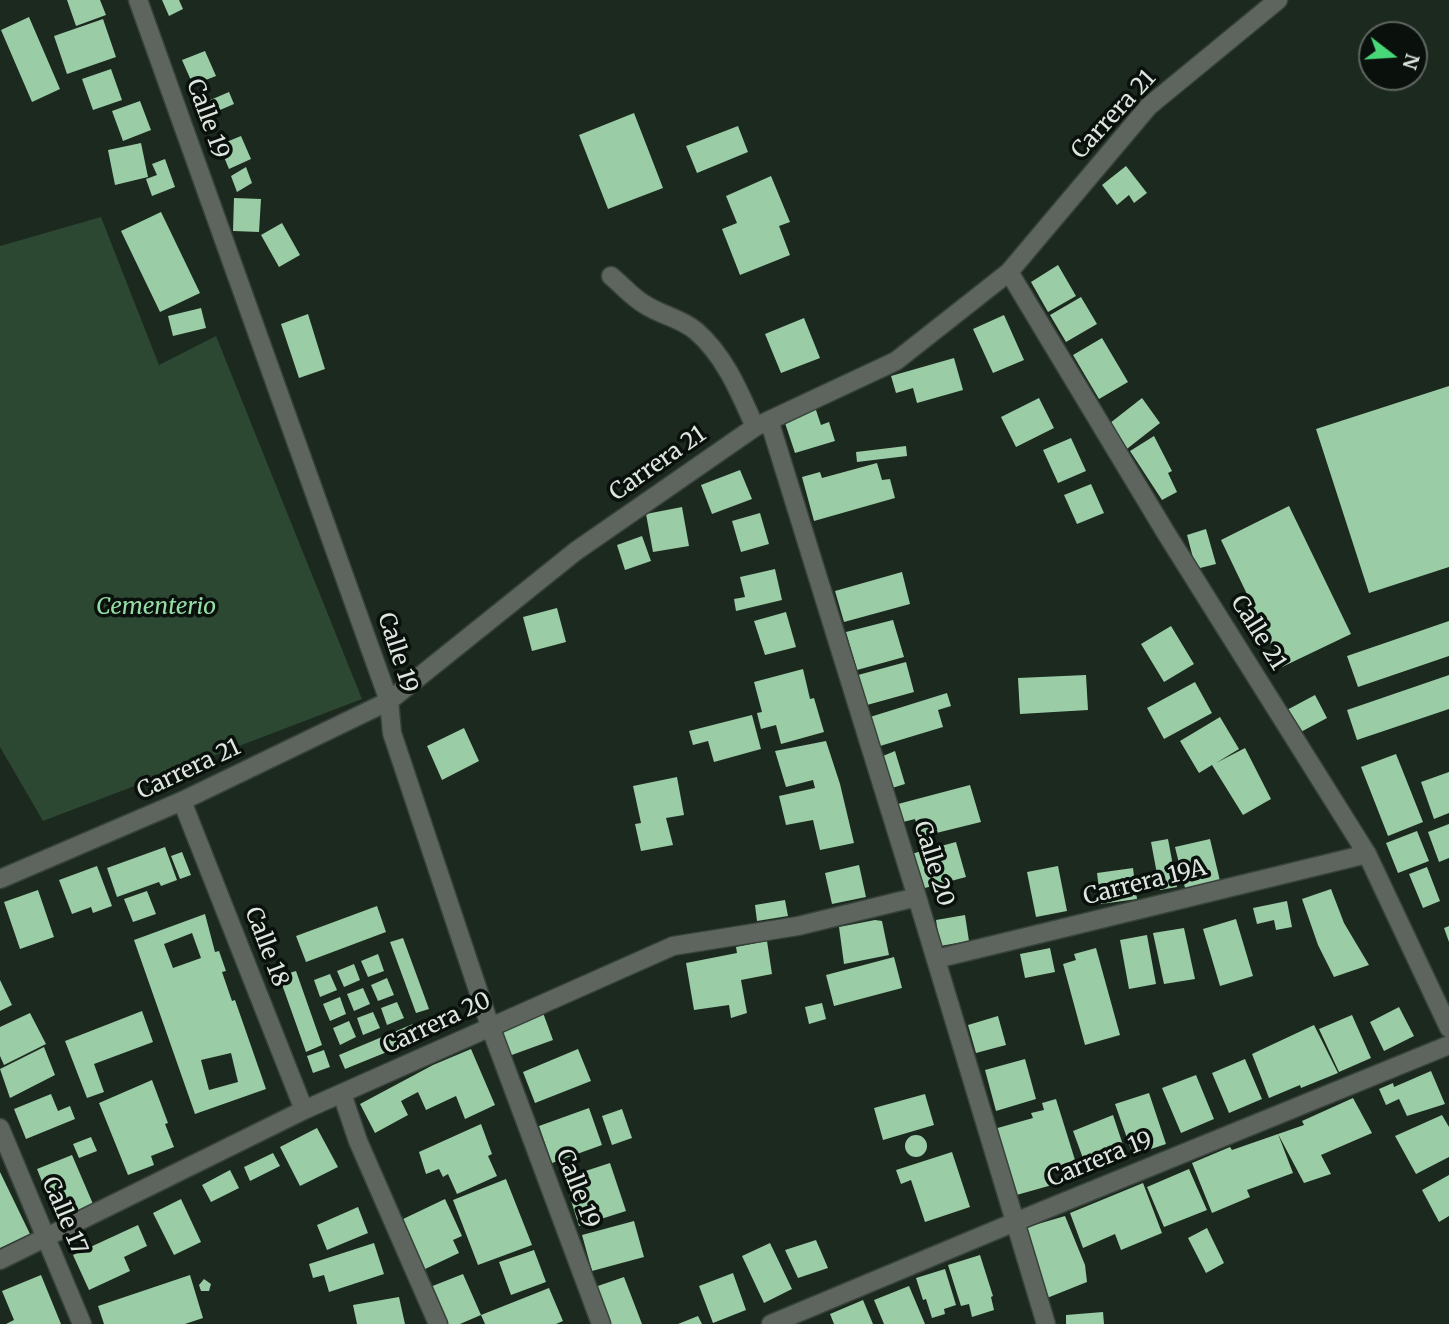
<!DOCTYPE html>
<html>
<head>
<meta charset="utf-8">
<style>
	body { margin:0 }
	#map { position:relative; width:1449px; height:1324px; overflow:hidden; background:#1c291f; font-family:Merriweather,serif }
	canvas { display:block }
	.north { position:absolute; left:1358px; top:21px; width:70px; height:70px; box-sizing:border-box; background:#0a100c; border:2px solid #5e6660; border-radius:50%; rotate:107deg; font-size:19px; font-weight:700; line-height:28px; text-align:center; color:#dde6df }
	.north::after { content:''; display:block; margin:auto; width:24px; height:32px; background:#48d779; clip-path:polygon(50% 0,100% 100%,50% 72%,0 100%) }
</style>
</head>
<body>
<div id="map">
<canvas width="1449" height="1324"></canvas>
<div class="north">N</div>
</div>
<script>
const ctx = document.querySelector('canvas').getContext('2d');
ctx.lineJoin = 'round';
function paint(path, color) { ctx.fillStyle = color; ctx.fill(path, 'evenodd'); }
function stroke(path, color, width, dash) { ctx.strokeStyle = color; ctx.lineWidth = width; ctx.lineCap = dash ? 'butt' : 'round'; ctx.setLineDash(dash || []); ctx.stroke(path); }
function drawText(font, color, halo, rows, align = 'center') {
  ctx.font = font + ' Merriweather,serif'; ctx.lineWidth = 7; ctx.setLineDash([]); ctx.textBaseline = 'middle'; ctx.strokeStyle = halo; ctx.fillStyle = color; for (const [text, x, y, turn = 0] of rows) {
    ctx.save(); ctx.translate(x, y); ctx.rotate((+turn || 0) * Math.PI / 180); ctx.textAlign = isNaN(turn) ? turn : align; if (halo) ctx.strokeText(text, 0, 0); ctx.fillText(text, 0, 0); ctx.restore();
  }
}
paint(new Path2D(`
	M101 217 159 365 216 336 362 699 43 821 0 747V246Z`), '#2c4732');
paint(new Path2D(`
	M67 0H100L106 15 76 26Z
	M162 0H179L183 9 169 16Z
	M29 17 60 89 32 102 1 30Z
	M103 19 116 57 67 74 54 36Z
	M205 51 216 76 193 85 182 60Z
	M111 69 122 100 93 110 82 79Z
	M229 92 234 104 206 116 201 104Z
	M140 101 151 130 123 141 112 111Z
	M634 113 663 188 608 209 579 135Z
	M738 126 748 152 697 173 686 146Z
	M241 136 251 159 229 169 219 145Z
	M141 143 148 177 115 185 108 150Z
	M165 159 175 187 152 196 146 179 157 175 152 164Z
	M1126 166 1147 193 1134 203 1129 195 1117 205 1102 185Z
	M246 167 252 183 237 192 231 176Z
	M771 176 790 222 779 226 790 255 740 275 722 229 737 223 726 196Z
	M234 198 261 199 259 232 233 231Z
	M161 212 200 293 160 312 121 231Z
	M282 223 300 255 279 267 261 235Z
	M1058 265 1076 296 1048 312 1031 282Z
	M1081 297 1097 324 1066 342 1050 315Z
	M201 308 206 328 173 336 168 316Z
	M308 314 325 369 299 378 281 324Z
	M1004 315 1024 360 993 373 973 329Z
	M804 318 820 358 781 373 765 334Z
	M1102 338 1128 382 1099 399 1073 355Z
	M954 358 963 390 917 403 913 388 896 393 891 376Z
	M1449 386V567L1369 593 1316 429Z
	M1039 398 1054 428 1016 447 1001 417Z
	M1142 398 1160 423 1123 452 1105 427Z
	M815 407 821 425 829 422 835 441 795 453 784 420Z
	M1154 436 1172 471 1168 473 1177 492 1162 500 1130 451Z
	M1071 438 1086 471 1058 483 1043 450Z
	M906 446 907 456 857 462 856 452Z
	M877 463 882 480 890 479 895 498 814 521 802 477 820 472 822 478Z
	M740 470 752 499 712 514 701 485Z
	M1091 484 1104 513 1077 524 1064 495Z
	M1289 506 1351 634 1282 667 1221 540Z
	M682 507 689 546 653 552 646 514Z
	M760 513 769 544 741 552 732 521Z
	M1206 529 1216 564 1196 569 1187 535Z
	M642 536 651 561 625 570 617 545Z
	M775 569 782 600 736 611 734 599 745 597 740 577Z
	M902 572 910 604 844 622 835 591Z
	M557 608 566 642 532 651 523 617Z
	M786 612 796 647 765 655 754 621Z
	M893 620 904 657 857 670 846 632Z
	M1449 621V656L1358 687 1347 656Z
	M1171 626 1194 664 1164 682 1141 644Z
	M906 662 914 692 867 705 858 675Z
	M803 669 810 699 814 698 824 732 781 744 776 725 761 729 757 713 762 712 754 682Z
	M1086 675 1088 710 1020 714 1018 678Z
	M1449 675V709L1357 740 1347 710Z
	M1195 682 1212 713 1164 739 1147 708Z
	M947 693 951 706 938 710 943 727 880 746 870 717Z
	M1315 695 1327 718 1297 734 1285 711Z
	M752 715 761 749 714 762 708 741 693 745 689 731Z
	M1220 717 1239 749 1216 763 1245 748 1271 799 1243 815 1212 765 1199 773 1180 741Z
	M464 728 479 761 442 780 427 746Z
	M826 741 840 784 854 843 820 850 813 820 786 825 779 796 815 788 813 780 786 787 775 751Z
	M895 751 905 784 892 788 883 756Z
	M1396 754 1423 822 1388 836 1361 767Z
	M1449 772V813L1434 819 1421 782Z
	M677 777 684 815 666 818 673 845 641 851 635 824 641 823 633 786Z
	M970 785 981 822 920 837 915 819 903 822 898 804Z
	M1449 824V858L1439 862 1428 832Z
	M1417 831 1429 861 1398 873 1386 843Z
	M1168 839 1177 887 1160 890 1151 842Z
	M1210 839 1221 885 1186 892 1175 847Z
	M956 842 966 877 921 889 911 854Z
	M165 847 177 880 161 886 159 882 117 897 107 868Z
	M182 852 191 875 180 879 171 856Z
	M859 865 866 897 832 904 825 873Z
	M97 866 112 906 93 913 91 907 72 914 59 880Z
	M1058 866 1067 911 1036 917 1027 872Z
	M1427 867 1440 901 1423 908 1409 874Z
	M1133 868 1137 899 1101 904 1097 873Z
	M1331 889 1344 923 1369 965 1334 977 1318 945 1302 899Z
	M38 890 54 937 20 949 4 902Z
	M147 891 156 914 133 922 124 899Z
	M785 900 788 916 757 921 755 905Z
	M1287 901 1292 927 1276 930 1274 920 1257 924 1253 908Z
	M377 906 386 932 306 962 296 936Z
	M205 914 215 952 219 951 226 971 222 972 232 1001 235 1000 266 1089 195 1114 134 940ZM192 933 201 958 173 968 164 944ZM231 1053 238 1082 209 1090 201 1060Z
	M965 915 969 941 940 946 936 920Z
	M1236 919 1253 976 1220 986 1203 929Z
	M875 920 882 921 889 955 844 964 839 927Z
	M1449 926V942L1444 928Z
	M1184 928 1195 979 1164 984 1153 933Z
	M1147 935 1156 984 1129 989 1120 940Z
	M403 938 429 1009 416 1013 390 942Z
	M767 941 772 974 741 980 747 1013 731 1018 729 1005 694 1010 686 963 737 953 736 947Z
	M1050 948 1055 972 1025 978 1020 954Z
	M1096 948 1120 1035 1085 1045 1063 964 1076 960 1074 954Z
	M378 954 384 971 368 977 361 961Z
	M894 957 902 988 834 1006 826 975Z
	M354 964 360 980 344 987 337 971Z
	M296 971 322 1045 306 1052 279 976Z
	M330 974 337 990 320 997 314 980Z
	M387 978 394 995 378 1001 371 985Z
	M0 980 12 1005 0 1011Z
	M363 988 370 1004 354 1011 347 994Z
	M340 997 346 1014 330 1021 323 1004Z
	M397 1002 404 1018 387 1025 381 1008Z
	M822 1003 826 1019 809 1024 805 1007Z
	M1399 1007 1414 1036 1384 1051 1370 1022Z
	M542 1010 553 1040 509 1056 498 1025Z
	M142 1011 153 1042 94 1064 104 1092 87 1098 65 1041Z
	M373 1012 380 1028 363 1035 357 1018Z
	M30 1013 46 1044 4 1065 0 1056V1027Z
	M1352 1015 1371 1058 1339 1072 1319 1029Z
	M998 1016 1006 1045 976 1053 968 1025Z
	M349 1021 356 1037 340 1045 333 1028Z
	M413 1024 419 1039 345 1069 339 1055Z
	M1314 1025 1338 1073 1301 1088 1300 1085 1269 1098 1252 1054Z
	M44 1047 55 1075 10 1098 0 1069Z
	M471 1049 495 1105 465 1119 456 1096 426 1110 418 1092 401 1101 408 1115 375 1133 360 1104 433 1065Z
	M578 1049 591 1081 535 1103 523 1072Z
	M324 1050 330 1067 313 1073 307 1056Z
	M1025 1059 1036 1099 996 1111 985 1070Z
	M1245 1059 1262 1099 1229 1113 1212 1073Z
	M1431 1071 1445 1104 1407 1116 1399 1099 1386 1105 1379 1089 1393 1083 1394 1087Z
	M1196 1075 1214 1119 1181 1133 1162 1088Z
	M152 1080 168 1123 165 1124 174 1147 151 1156 154 1165 128 1175 99 1103Z
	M1149 1093 1166 1144 1133 1155 1115 1104Z
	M51 1094 58 1111 70 1106 75 1119 26 1139 14 1109Z
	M925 1094 934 1125 883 1140 874 1108Z
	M1353 1098 1372 1133 1321 1155 1331 1174 1304 1183 1278 1134 1293 1173 1247 1190 1250 1197 1212 1213 1192 1163 1230 1147 1232 1150 1304 1125 1302 1121Z
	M1056 1099 1075 1160 1061 1165 1063 1169 1048 1174 1052 1185 1013 1196 994 1129 1033 1118 1031 1113 1044 1110 1042 1103Z
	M589 1108 602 1145 552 1163 539 1126Z
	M622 1109 632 1138 612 1145 602 1116Z
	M1113 1115 1127 1157 1088 1172 1073 1131Z
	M1442 1115 1449 1127V1157L1416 1174 1395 1136Z
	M481 1124 492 1154 488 1156 497 1176 457 1194 448 1174 443 1177 439 1169 426 1174 419 1152Z
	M317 1128 338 1167 300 1186 280 1147Z
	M905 1146a11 11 0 1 1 22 0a11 11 0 1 1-22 0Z
	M91 1137 97 1151 79 1158 73 1144Z
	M952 1152 970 1207 925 1222 911 1180 901 1184 896 1170Z
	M273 1153 280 1166 250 1181 244 1167Z
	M72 1155 93 1204 57 1219 37 1169Z
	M610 1163 626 1211 579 1226 564 1178Z
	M1189 1169 1207 1210 1164 1227 1147 1187Z
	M230 1170 239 1188 211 1202 202 1185Z
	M0 1172 30 1234 0 1248Z
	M1449 1175V1216L1439 1222 1422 1190Z
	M506 1179 532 1245 478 1265 453 1200Z
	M1143 1183 1162 1233 1121 1250 1115 1234 1083 1248 1070 1213Z
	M181 1199 201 1242 174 1255 153 1213Z
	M445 1199 462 1236 453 1240 459 1253 423 1270 401 1220Z
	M358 1207 368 1233 327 1250 317 1225Z
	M1065 1216 1085 1265 1087 1282 1042 1300 1021 1229Z
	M634 1221 644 1257 592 1271 582 1235Z
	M138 1225 147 1246 124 1257 130 1271 89 1290 73 1255Z
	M1207 1228 1224 1263 1206 1273 1188 1238Z
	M816 1240 828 1268 798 1278 785 1250Z
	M374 1243 384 1274 329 1292 324 1275 313 1278 309 1264Z
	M770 1243 792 1289 764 1303 742 1256Z
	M534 1250 546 1282 511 1295 499 1262Z
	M980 1255 993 1296 991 1297 994 1310 972 1317 969 1304 961 1306 948 1265Z
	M945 1269 956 1305 944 1309 945 1314 932 1318 926 1299 923 1300 916 1278Z
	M733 1273 746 1310 713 1323 699 1286Z
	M463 1274 481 1315 549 1288 563 1321 556 1324H485L481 1315 460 1324H445L430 1287Z
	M41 1275 61 1324H6L14 1320 2 1291Z
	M190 1275 203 1318 185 1324H104L98 1306Z
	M624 1277 642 1324H606L592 1288Z
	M204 1279 211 1284 209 1291H201L199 1285Z
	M909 1286 925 1324H884L874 1300Z
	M399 1297 405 1324H357L353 1305Z
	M863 1300 873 1324H834L830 1314Z
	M1103 1312 1104 1324H1066V1315Z
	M698 1316 702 1324H678Z`), '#9acca5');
const service = new Path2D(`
	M611 276C622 285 632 297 644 304 660 315 681 318 696 331 725 356 740 393 755 427`);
const minor = new Path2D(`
	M138 0 389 701 392 733 490 1026 601 1324
	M1009 272 1166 533 1367 854 1449 1028
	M769 420 917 897 1046 1324
	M182 801 304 1110
	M0 879 182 801 389 701 576 551 755 427 896 361 1009 272 1149 106 1278 0
	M936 959 1367 854
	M342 1094 358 1141 438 1324
	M0 1128 82 1324
	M0 1260 304 1110 673 946 798 926 917 897
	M771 1324 1015 1222 1449 1045`);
stroke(service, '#37433a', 21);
stroke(minor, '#37433a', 21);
stroke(service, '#5e655f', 18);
stroke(minor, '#5e655f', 18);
drawText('23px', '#dde6df', '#0a100c', [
	["Carrera 21",1114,115,-47],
	["Calle 19",207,119,70],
	["Carrera 21",658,464,-35],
	["Calle 21",1258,633,58],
	["Calle 19",397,653,72],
	["Carrera 21",189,770,-25],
	["Calle 20",933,864,73],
	["Carrera 19A",1145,883,-14],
	["Calle 18",266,947,69],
	["Carrera 20",437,1024,-25],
	["Carrera 19",1100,1160,-22],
	["Calle 19",577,1189,69],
	["Calle 17",64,1216,67]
]);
drawText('italic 23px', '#95dda6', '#0a100c', [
	["Cementerio",156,607]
]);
</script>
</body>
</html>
